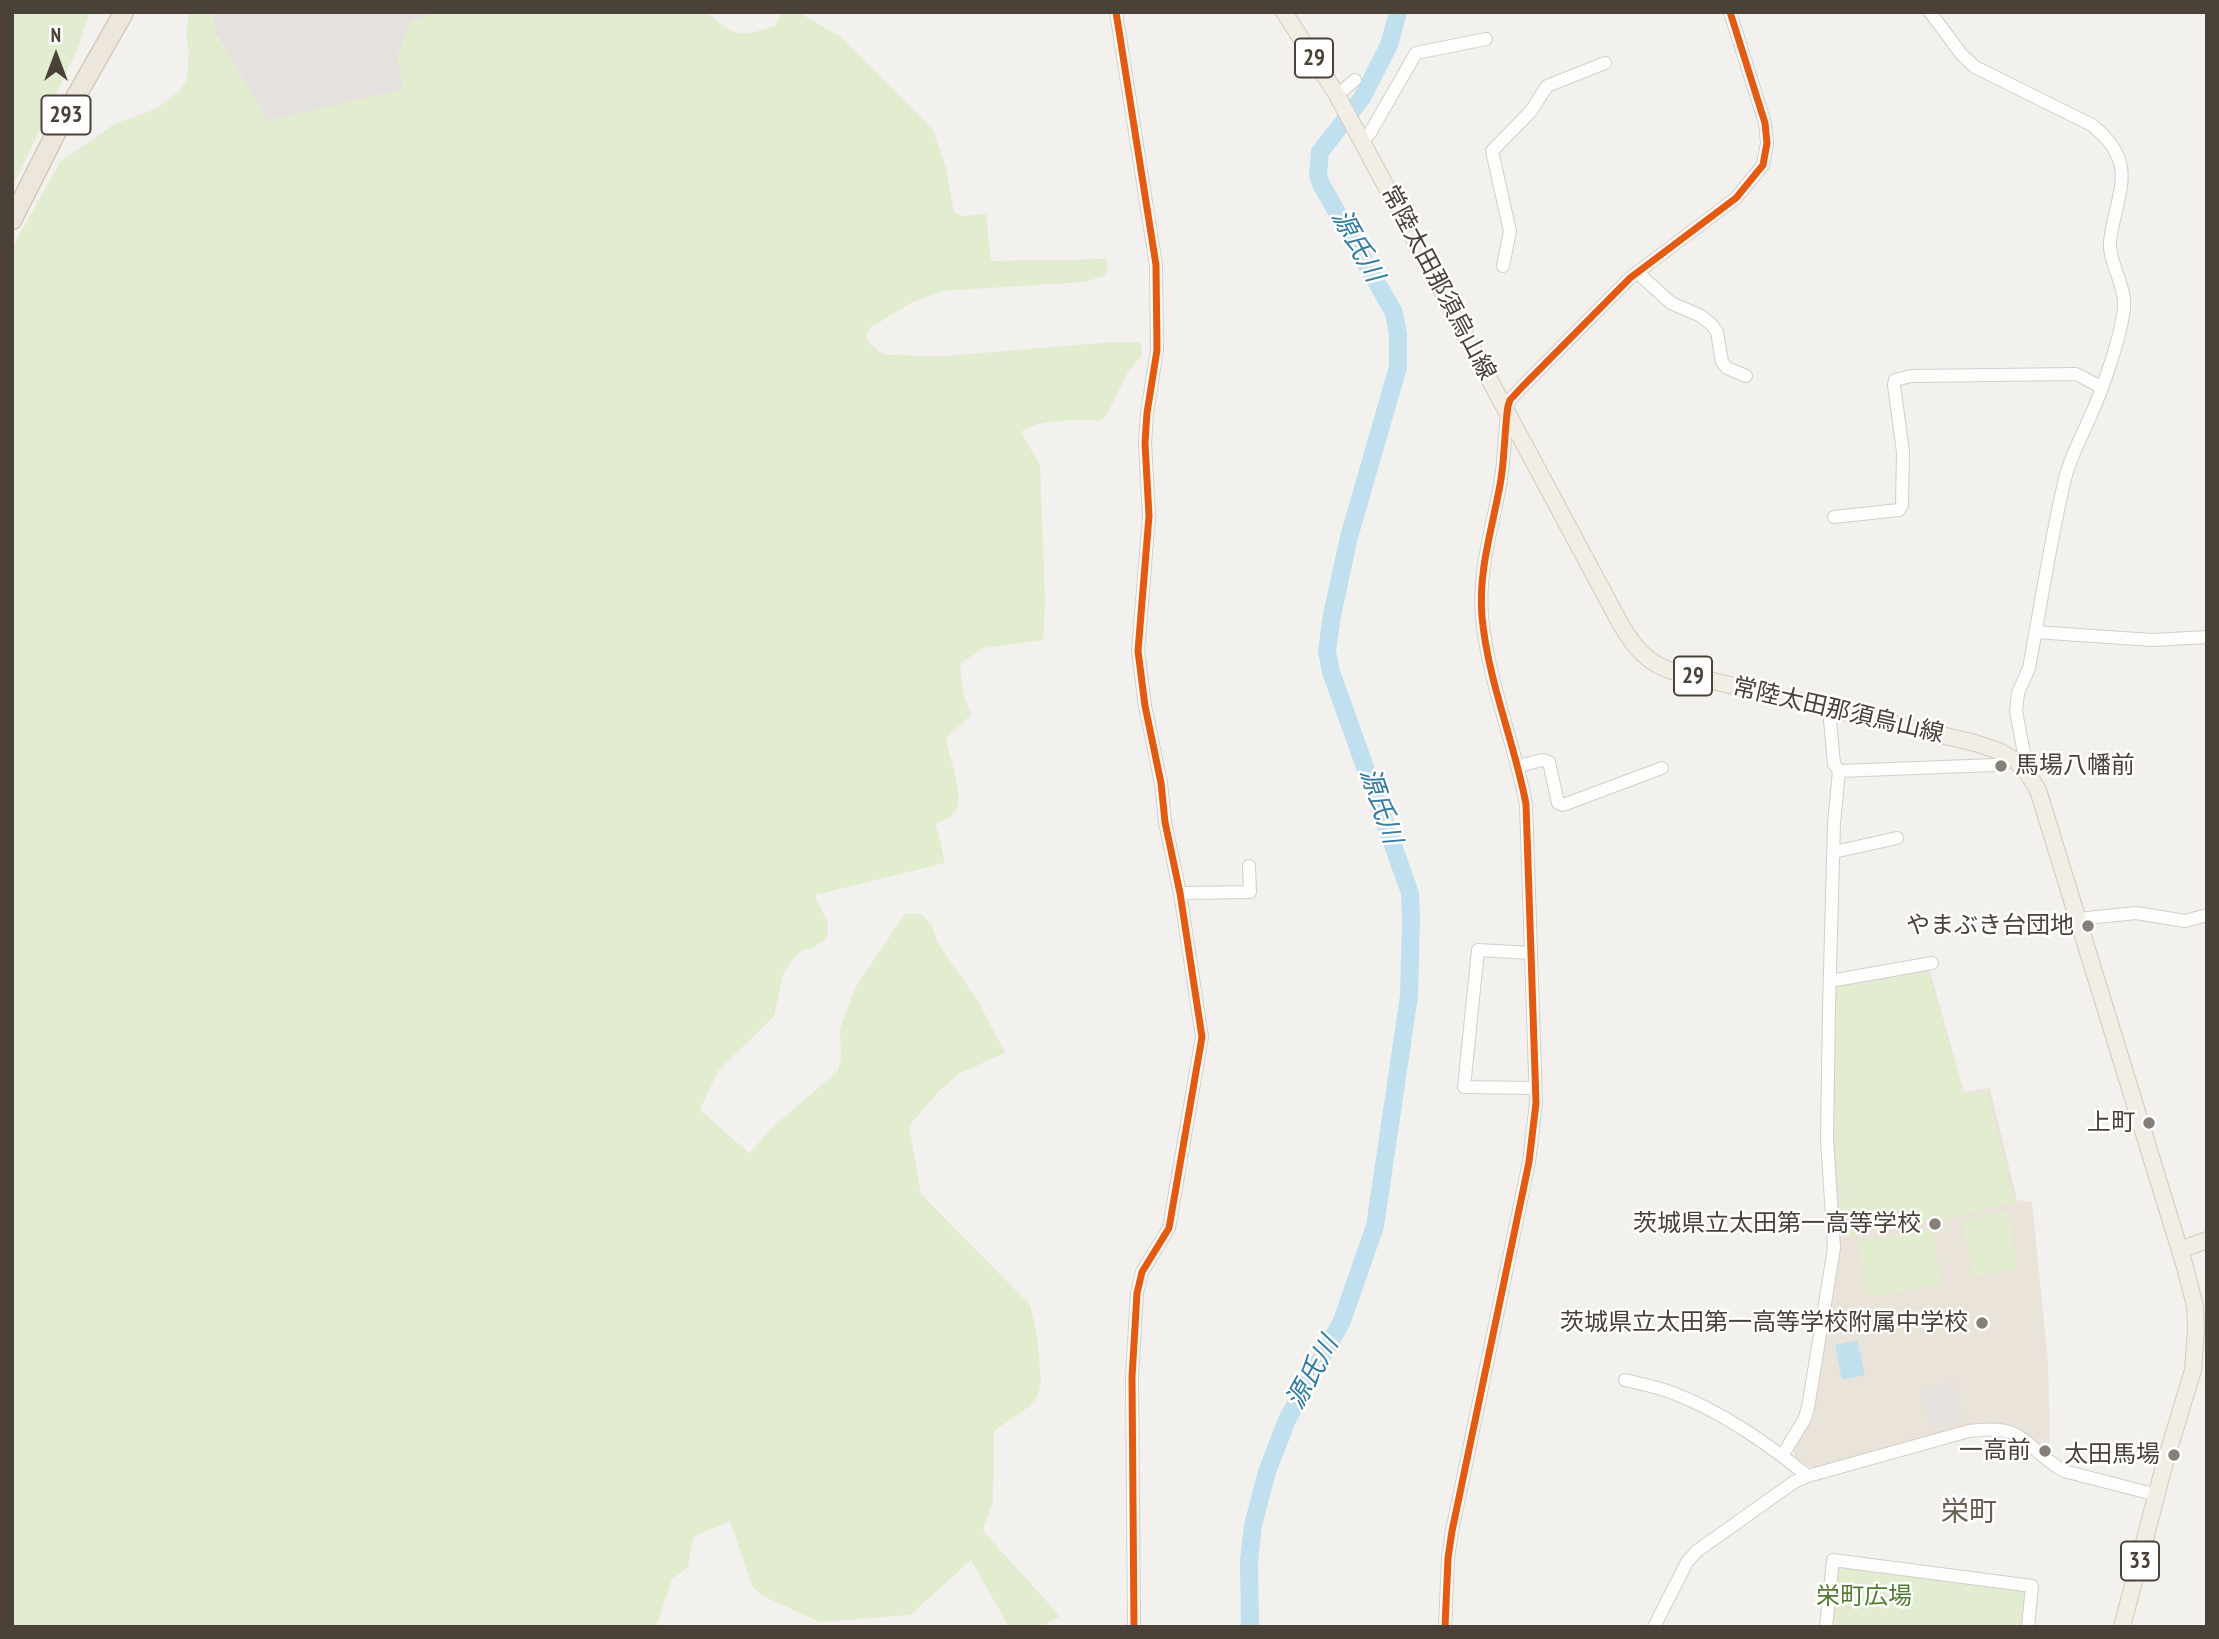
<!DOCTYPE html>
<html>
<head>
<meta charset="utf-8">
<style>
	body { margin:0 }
	#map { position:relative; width:2219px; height:1639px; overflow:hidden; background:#f3f1ee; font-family:"PT Sans Narrow",sans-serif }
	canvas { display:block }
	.frame { position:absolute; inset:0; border:14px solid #4a4239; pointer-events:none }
	.north { position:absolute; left:21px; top:21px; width:70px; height:70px; -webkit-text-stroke:5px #fff; paint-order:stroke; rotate:0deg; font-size:19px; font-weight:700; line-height:28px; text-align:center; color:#4a4239 }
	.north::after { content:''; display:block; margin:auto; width:24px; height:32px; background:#4a4239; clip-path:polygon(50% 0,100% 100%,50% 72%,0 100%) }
</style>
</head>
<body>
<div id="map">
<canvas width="2219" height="1639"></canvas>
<div class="frame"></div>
<div class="north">N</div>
</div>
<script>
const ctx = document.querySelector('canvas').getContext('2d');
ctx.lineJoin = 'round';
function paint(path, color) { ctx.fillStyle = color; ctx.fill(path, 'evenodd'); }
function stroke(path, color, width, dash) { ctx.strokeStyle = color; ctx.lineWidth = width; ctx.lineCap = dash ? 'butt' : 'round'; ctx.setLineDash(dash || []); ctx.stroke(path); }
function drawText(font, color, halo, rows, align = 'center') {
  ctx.font = font + ' "PT Sans Narrow","Noto Sans JP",sans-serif'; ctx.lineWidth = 5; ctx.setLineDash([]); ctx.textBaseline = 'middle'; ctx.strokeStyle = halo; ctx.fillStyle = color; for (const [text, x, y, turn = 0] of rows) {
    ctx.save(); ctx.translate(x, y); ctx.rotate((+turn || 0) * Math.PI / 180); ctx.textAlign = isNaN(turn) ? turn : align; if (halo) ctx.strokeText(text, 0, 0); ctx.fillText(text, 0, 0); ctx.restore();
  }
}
paint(new Path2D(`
	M212 12H446L412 20 397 57 404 89 267 121 216 34Z`), '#e5e1de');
paint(new Path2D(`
	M1929 968 1964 1092 1990 1088 2017 1200 2032 1202 2048 1361 2050 1449H2042L2017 1427 1997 1423 1981 1425 1815 1469 1795 1459 1794 1451 1810 1418 1837 1245 1835 1166 1832 1139 1833 984Z`), '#e9e3da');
paint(new Path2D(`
	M12 12H90L76 52 12 188Z
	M189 12H212L216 35 268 121 403 89 397 57 412 20 446 12H707C735 38 740 37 775 26L782 12H798L841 37 933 130 946 168 954 212 961 216 986 214 991 261 1107 259V275L1084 282 941 291 911 303 870 328 867 335 868 342 880 352 888 355 946 356 1113 342H1141L1142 355 1128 372 1106 416 1100 420C1075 421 1042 417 1021 432L1040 465 1045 601 1043 640 983 648 960 664 963 693 971 715 946 738C948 756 966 797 955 812 951 817 942 821 936 824L945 863 815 895 828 924 827 938 814 947 800 951 790 963 783 975 774 1016 718 1071 700 1110 749 1153 776 1124 838 1071 841 1058 840 1029 856 986 905 914H921L932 925 937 942 978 1001 1005 1053 960 1073 939 1091 909 1126 921 1194 1030 1305 1037 1335 1041 1381 1038 1395 1030 1406 994 1431 993 1500 983 1531 1060 1616 1041 1627H1009L971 1560 910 1615 820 1622 765 1597 753 1588 730 1521 693 1537 688 1567 672 1579 656 1627H12V248L60 162 116 123 156 109 178 92 187 80 189 51 186 37Z
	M1928 970 1964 1094 1987 1092 2015 1202 1956 1217 1843 1237 1835 1137V986Z
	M2009 1211 2016 1269 1974 1277 1961 1220Z
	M1932 1228 1941 1284 1874 1297 1865 1292 1858 1242Z
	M1835 1566 2025 1587 2022 1627H1829Z`), '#e2eccf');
paint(new Path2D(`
	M1953 1381 1963 1421 1932 1428 1921 1389Z`), '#e5e2df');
paint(new Path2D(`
	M1857 1340 1865 1375 1842 1380 1835 1345Z`), '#c1e0ef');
stroke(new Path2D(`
	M1250 1627 1249 1561 1253 1525 1267 1472 1287 1420 1342 1321 1375 1226 1409 996 1411 919 1410 893 1331 672 1327 651 1332 615 1349 537 1398 367V334L1394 313 1321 184 1318 175 1320 152 1362 98 1389 45 1398 12`), '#c1e0ef', 18);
const minor = new Path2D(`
	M1116 12 1156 265 1157 350 1147 413 1145 443 1149 516 1138 651 1145 706 1161 783 1165 822 1180 893 1202 1037 1169 1228 1142 1272 1137 1293 1132 1377 1134 1627
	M1930 12 1962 55 1975 67 2092 125C2140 164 2117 190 2110 241 2108 262 2126 285 2124 308 2121 337 2103 388 2091 415 2082 436 2070 457 2065 479 2050 541 2041 605 2029 668L2018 693 2016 711 2025 759 2021 765
	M1337 95 1355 80
	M1362 142 1370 133 1416 53 1486 39
	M1503 266 1510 231 1492 151 1531 111 1547 86 1605 63
	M1637 272 1671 303 1701 316 1712 325 1717 332 1722 362 1727 368 1746 376
	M1834 517 1899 510 1902 505 1903 452 1894 385 1895 380 1911 376 2076 374 2101 387
	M2035 632 2152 640 2207 637
	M1829 709 1834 764 1839 771 1994 765 2015 760
	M1519 766 1542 760 1549 762 1558 803 1563 805 1662 768
	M1834 852 1897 838
	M1180 893 1250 892 1249 866
	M2078 919 2136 913 2185 921 2207 915
	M1531 953 1478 950 1464 1087 1535 1088
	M1830 981 1932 963
	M1625 1380C1641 1384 1658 1387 1673 1393 1723 1412 1766 1443 1808 1476
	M1782 1456 1804 1420 1808 1408 1834 1248 1827 1139 1829 1008 1834 823 1839 771
	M1445 1627 1448 1558 1452 1531 1529 1162 1536 1103 1526 804C1514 741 1488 681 1482 617 1478 572 1492 529 1500 485 1505 459 1504 432 1508 406L1510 400 1522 387 1630 278 1736 198 1763 165 1767 143 1765 123 1730 12
	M1654 1627 1687 1562 1697 1551 1794 1482 1808 1476 1969 1431C2027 1423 2021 1446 2064 1471L2157 1495
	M1826 1627 1833 1560 2032 1586 2028 1627`);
const major = new Path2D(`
	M1284 12 1337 95 1620 623C1634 647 1647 664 1675 672L1975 743 1999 751 2015 760 2028 774 2038 790 2185 1267 2195 1306 2196 1330 2193 1370 2164 1466 2122 1627
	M2180 1250 2207 1240`);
const highway = new Path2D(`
	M12 220 62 121 124 12`);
stroke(minor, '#d1cfcb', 14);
stroke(major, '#d4cbbc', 18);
stroke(highway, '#cabcaa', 21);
stroke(minor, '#fdfdfc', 12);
stroke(major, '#f2eee6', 16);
stroke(highway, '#ece6dc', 19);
stroke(new Path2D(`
	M1116 12 1156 265 1157 350 1147 413 1145 443 1149 516 1138 651 1145 706 1161 783 1165 822 1180 893 1202 1037 1169 1228 1142 1272 1137 1293 1132 1377 1134 1627
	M1445 1627 1448 1558 1452 1531 1529 1162 1536 1103 1526 804C1514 741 1488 681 1482 617 1478 572 1492 529 1500 485 1505 459 1504 432 1508 406L1510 400 1522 387 1630 278 1736 198 1763 165 1767 143 1765 123 1730 12`), '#e8590c', 7);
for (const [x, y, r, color] of [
	[2001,766,7,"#857f78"],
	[2088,926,7,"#857f78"],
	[2149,1123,7,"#857f78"],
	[1935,1224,7,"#857f78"],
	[1982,1323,7,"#857f78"],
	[2045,1451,7,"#857f78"],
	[2174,1455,7,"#857f78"]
]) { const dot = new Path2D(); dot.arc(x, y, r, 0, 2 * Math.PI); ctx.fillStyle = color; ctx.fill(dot); stroke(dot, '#fff', 2.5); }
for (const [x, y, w] of [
	[1314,58,38],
	[66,115,49],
	[1693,676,38],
	[2140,1561,38]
]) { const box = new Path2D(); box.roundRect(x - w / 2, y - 19.5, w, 39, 5); ctx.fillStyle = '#fff'; ctx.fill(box); stroke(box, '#4a4239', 2); }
drawText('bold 23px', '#4a4239', null, [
	["29",1314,58],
	["293",66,115],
	["29",1693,676],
	["33",2140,1561]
]);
drawText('24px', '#4a4239', '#fff', [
	["常陸太田那須烏山線",1438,283,62],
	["常陸太田那須烏山線",1838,711,13]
]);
drawText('24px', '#4a4239', '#fff', [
	["馬場八幡前",2015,766,"left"],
	["やまぶき台団地",2074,926],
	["上町",2135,1123],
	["茨城県立太田第一高等学校",1921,1224],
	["茨城県立太田第一高等学校附属中学校",1968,1323],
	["一高前",2031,1451],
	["太田馬場",2160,1455]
], 'right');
drawText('24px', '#517b2d', '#fff', [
	["栄町広場",1864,1597]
]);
drawText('italic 26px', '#307ca4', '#fff', [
	["源氏川",1357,246,61],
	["源氏川",1380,806,71],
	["源氏川",1313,1373,-61]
]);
drawText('28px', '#6c5f51', '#fff', [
	["栄町",1969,1513]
]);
</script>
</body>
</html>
